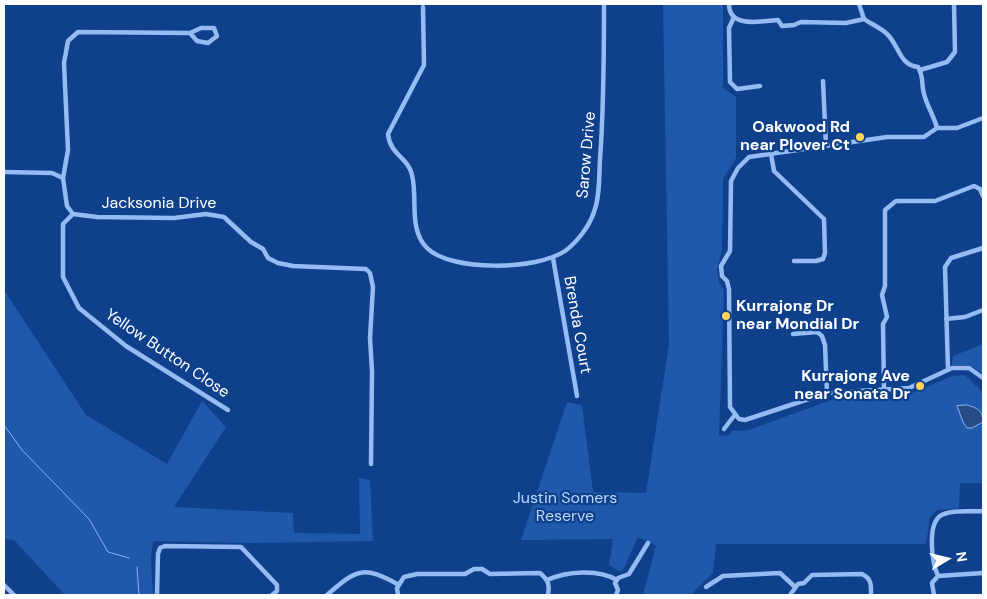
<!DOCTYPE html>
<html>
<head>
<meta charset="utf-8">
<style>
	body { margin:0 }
	#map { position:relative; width:987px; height:599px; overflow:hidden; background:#0f408c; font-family:"DM Sans",sans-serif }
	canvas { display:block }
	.frame { position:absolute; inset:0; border:5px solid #fff; pointer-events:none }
	.north { position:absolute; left:922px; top:534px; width:50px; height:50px; -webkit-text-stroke:4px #0f408c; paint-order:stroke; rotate:81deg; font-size:14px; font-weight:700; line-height:20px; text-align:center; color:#fff }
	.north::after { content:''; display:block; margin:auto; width:18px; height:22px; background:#fff; clip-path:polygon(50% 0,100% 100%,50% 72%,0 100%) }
</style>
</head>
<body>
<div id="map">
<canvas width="987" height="599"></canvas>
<div class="frame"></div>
<div class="north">N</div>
</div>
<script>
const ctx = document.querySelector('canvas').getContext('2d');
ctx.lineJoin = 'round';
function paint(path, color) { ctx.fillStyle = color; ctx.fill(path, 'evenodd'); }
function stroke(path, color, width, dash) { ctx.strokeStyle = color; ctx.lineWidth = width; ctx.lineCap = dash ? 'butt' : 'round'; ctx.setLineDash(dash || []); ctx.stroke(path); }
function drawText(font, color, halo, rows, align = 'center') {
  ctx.font = font + ' "DM Sans",sans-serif'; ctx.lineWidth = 4.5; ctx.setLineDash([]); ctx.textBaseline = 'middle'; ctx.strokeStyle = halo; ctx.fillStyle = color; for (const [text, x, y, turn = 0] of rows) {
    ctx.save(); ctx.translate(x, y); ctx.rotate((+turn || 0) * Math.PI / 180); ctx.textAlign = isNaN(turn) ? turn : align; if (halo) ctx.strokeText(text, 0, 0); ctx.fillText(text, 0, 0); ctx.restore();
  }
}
paint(new Path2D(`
	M663 4H723V88L736 97V158L723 179 722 249 717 270 719 282 724 290 719 435 727 436 733 431 749 430 834 399 896 400 952 376 965 375 983 393V483H960L959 508 937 510 930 517 926 544H716L713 573 693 593 694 595H643L656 546 638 537 623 570 619 571 609 565 613 539 521 540 567 402 582 405 593 492 646 493 669 344Z
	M4 290 86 415 167 464 202 401 226 427 174 507 293 513 294 533 360 534 359 478 370 480 373 541 251 543 153 541 151 560 153 595H65L14 540 4 539Z
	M983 344V373L969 365H952L953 356Z`), '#2059ac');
const water = new Path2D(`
	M967 405C977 408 983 410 983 422L972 428H967L963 422 957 406Z`);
paint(water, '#274c85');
stroke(water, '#86b6f7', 1);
stroke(new Path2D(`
	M4 425 22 450 89 519 108 552 129 558
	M137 567 139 595`), '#86b6f7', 1);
stroke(new Path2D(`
	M729 4C729 29 762 21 778 20L782 26 794 25 801 22 846 23 864 19
	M859 4 864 19C871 24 881 28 887 34 899 45 899 65 918 67 924 77 921 83 924 94 927 106 934 116 937 128
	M423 7 424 65 388 134C390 155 408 157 412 175 418 198 408 229 427 248 451 272 537 270 565 251 577 242 589 227 594 212 600 196 599 176 600 159 604 107 604 56 604 4
	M734 17 729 28 730 82 737 89 760 86
	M920 70 947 62 955 52 954 4
	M823 81 826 146
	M983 118 957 128H937L924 137H887L749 157 738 168 731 181 730 251 721 266 722 276 727 281 729 289 730 407 739 419 745 420 827 393 909 388 952 368H969L983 378
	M771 154 774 171 824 219 825 253 823 259 816 261H794
	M4 172 52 173 63 178 67 206 73 214 97 217 174 218 206 214 224 217 251 242 263 249 268 258 278 263 293 266 366 269 370 273 373 287 370 338 372 371 371 464
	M63 178 68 150 64 63 68 41 78 32 190 33 201 28H214L217 36 208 43 197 41 190 33
	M73 214 63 224V277L79 308 126 346 228 410
	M553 258 577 396
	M946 319 965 317 983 310
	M793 334 817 332 822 336 825 345 827 393
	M948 370 945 267 951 258 983 248
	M884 391 883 324 887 317 882 295 885 286V210L896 201H935L974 186 980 189 983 196
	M724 429 734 416
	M938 576C932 563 927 526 940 516 950 509 971 512 983 511
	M547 580C568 571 598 569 617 580
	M4 585 14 595
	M706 587 723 576 780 573 795 587
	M157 595 158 554 160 548 165 546 241 547 277 585V591L272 595
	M327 595C357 569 363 565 399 585
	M398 595 397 588 404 577 417 574H465L474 569H482L490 574 540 573C548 580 550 584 548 595
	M616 595 618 590 615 583 618 578 629 574 648 543
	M790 595 798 584 804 583 812 575 862 574C872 579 871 585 871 595
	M934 595 932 583 938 576 983 573`), '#95bbf3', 4.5);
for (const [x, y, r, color] of [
	[860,137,5,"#ffd657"],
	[726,316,5,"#ffd657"],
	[920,386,5,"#ffd657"]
]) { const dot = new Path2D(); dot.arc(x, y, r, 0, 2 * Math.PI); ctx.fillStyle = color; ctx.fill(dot); stroke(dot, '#0f408c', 2); }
drawText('bold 16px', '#fff', '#0f408c', [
	["Oakwood Rd",850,128],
	["near Plover Ct",850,146],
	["Kurrajong Dr",736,307,"left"],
	["near Mondial Dr",736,325,"left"],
	["Kurrajong Ave",910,377],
	["near Sonata Dr",910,395]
], 'right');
drawText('16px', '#fff', '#0f408c', [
	["Sarow Drive",587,155,-85],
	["Jacksonia Drive",159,204],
	["Brenda Court",577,325,80],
	["Yellow Button Close",167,354,34]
]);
drawText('16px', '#bcd7fe', '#0f408c', [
	["Justin Somers",565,499],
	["Reserve",565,517]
]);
</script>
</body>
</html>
